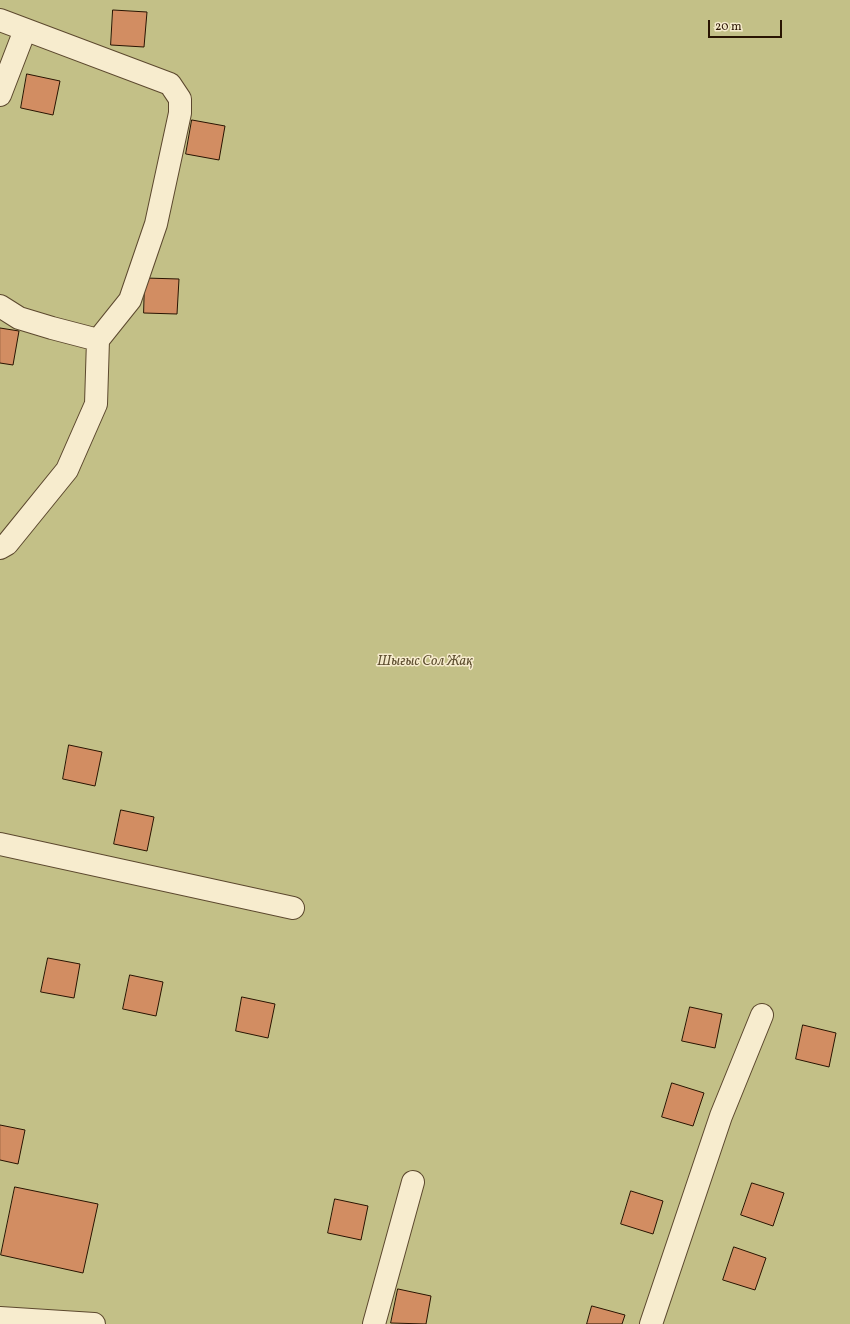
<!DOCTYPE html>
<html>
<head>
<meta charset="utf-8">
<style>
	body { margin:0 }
	#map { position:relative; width:850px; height:1324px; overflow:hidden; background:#f3e2b3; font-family:Vollkorn,serif }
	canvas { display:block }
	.scale { position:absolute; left:708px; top:20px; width:74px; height:18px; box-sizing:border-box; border:2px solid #291402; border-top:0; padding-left:5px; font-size:12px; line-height:14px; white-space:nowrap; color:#291402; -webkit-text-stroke:3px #f7ecce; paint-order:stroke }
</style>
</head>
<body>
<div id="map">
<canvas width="850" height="1324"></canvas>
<div class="scale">20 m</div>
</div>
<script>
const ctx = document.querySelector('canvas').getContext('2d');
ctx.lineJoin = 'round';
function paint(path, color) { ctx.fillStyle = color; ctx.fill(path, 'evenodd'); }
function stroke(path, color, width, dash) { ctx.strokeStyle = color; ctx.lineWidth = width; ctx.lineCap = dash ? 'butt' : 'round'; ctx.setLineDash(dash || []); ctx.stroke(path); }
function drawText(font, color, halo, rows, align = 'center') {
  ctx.font = font + ' Vollkorn,serif'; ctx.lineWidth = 3; ctx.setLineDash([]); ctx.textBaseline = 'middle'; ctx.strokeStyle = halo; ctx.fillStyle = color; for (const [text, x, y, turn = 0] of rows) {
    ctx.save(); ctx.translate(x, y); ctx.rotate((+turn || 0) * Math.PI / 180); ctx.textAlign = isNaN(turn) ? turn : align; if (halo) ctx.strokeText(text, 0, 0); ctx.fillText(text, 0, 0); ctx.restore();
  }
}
paint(new Path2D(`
	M0 0H850V1324H0Z`), '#c3c087');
const building = new Path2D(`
	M113 10 147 12 144 47 111 45Z
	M27 74 60 81 53 115 21 108Z
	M192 120 225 126 219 160 186 154Z
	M145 278 179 279 177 314 144 313Z
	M0 328 19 331 13 365 0 363Z
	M69 745 102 752 95 786 63 779Z
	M121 810 154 817 147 851 114 844Z
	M48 958 80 964 74 998 41 992Z
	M130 975 163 982 156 1016 123 1009Z
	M242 997 275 1004 268 1038 236 1031Z
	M690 1007 722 1014 715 1048 682 1041Z
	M803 1025 836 1033 829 1067 796 1059Z
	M672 1083 704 1093 693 1126 662 1117Z
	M0 1125 25 1130 18 1164 0 1160Z
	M752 1183 784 1193 773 1226 741 1215Z
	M15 1187 98 1204 83 1273 1 1255Z
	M631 1191 663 1201 653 1234 621 1224Z
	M335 1199 368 1206 361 1240 328 1233Z
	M734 1247 766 1258 755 1290 723 1280Z
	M398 1289 431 1296 426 1324 391 1323Z
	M592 1306 625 1315 622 1324H587Z`);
paint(building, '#d28d62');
stroke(building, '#291402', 1);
const minor = new Path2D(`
	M0 20 170 84 180 99V113L156 224 130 300 98 340 52 328 19 318 0 306
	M0 95 25 30
	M0 548 7 544 67 470 96 404 98 340
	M0 844 293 908
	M0 1318 94 1324
	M374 1324 413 1182
	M651 1324 721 1116 762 1015`);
stroke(minor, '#5c482e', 24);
stroke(minor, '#f7ecce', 22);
drawText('italic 14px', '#5f5031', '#f7ecce', [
	["Шығыс Сол Жақ",425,662]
]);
</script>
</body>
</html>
